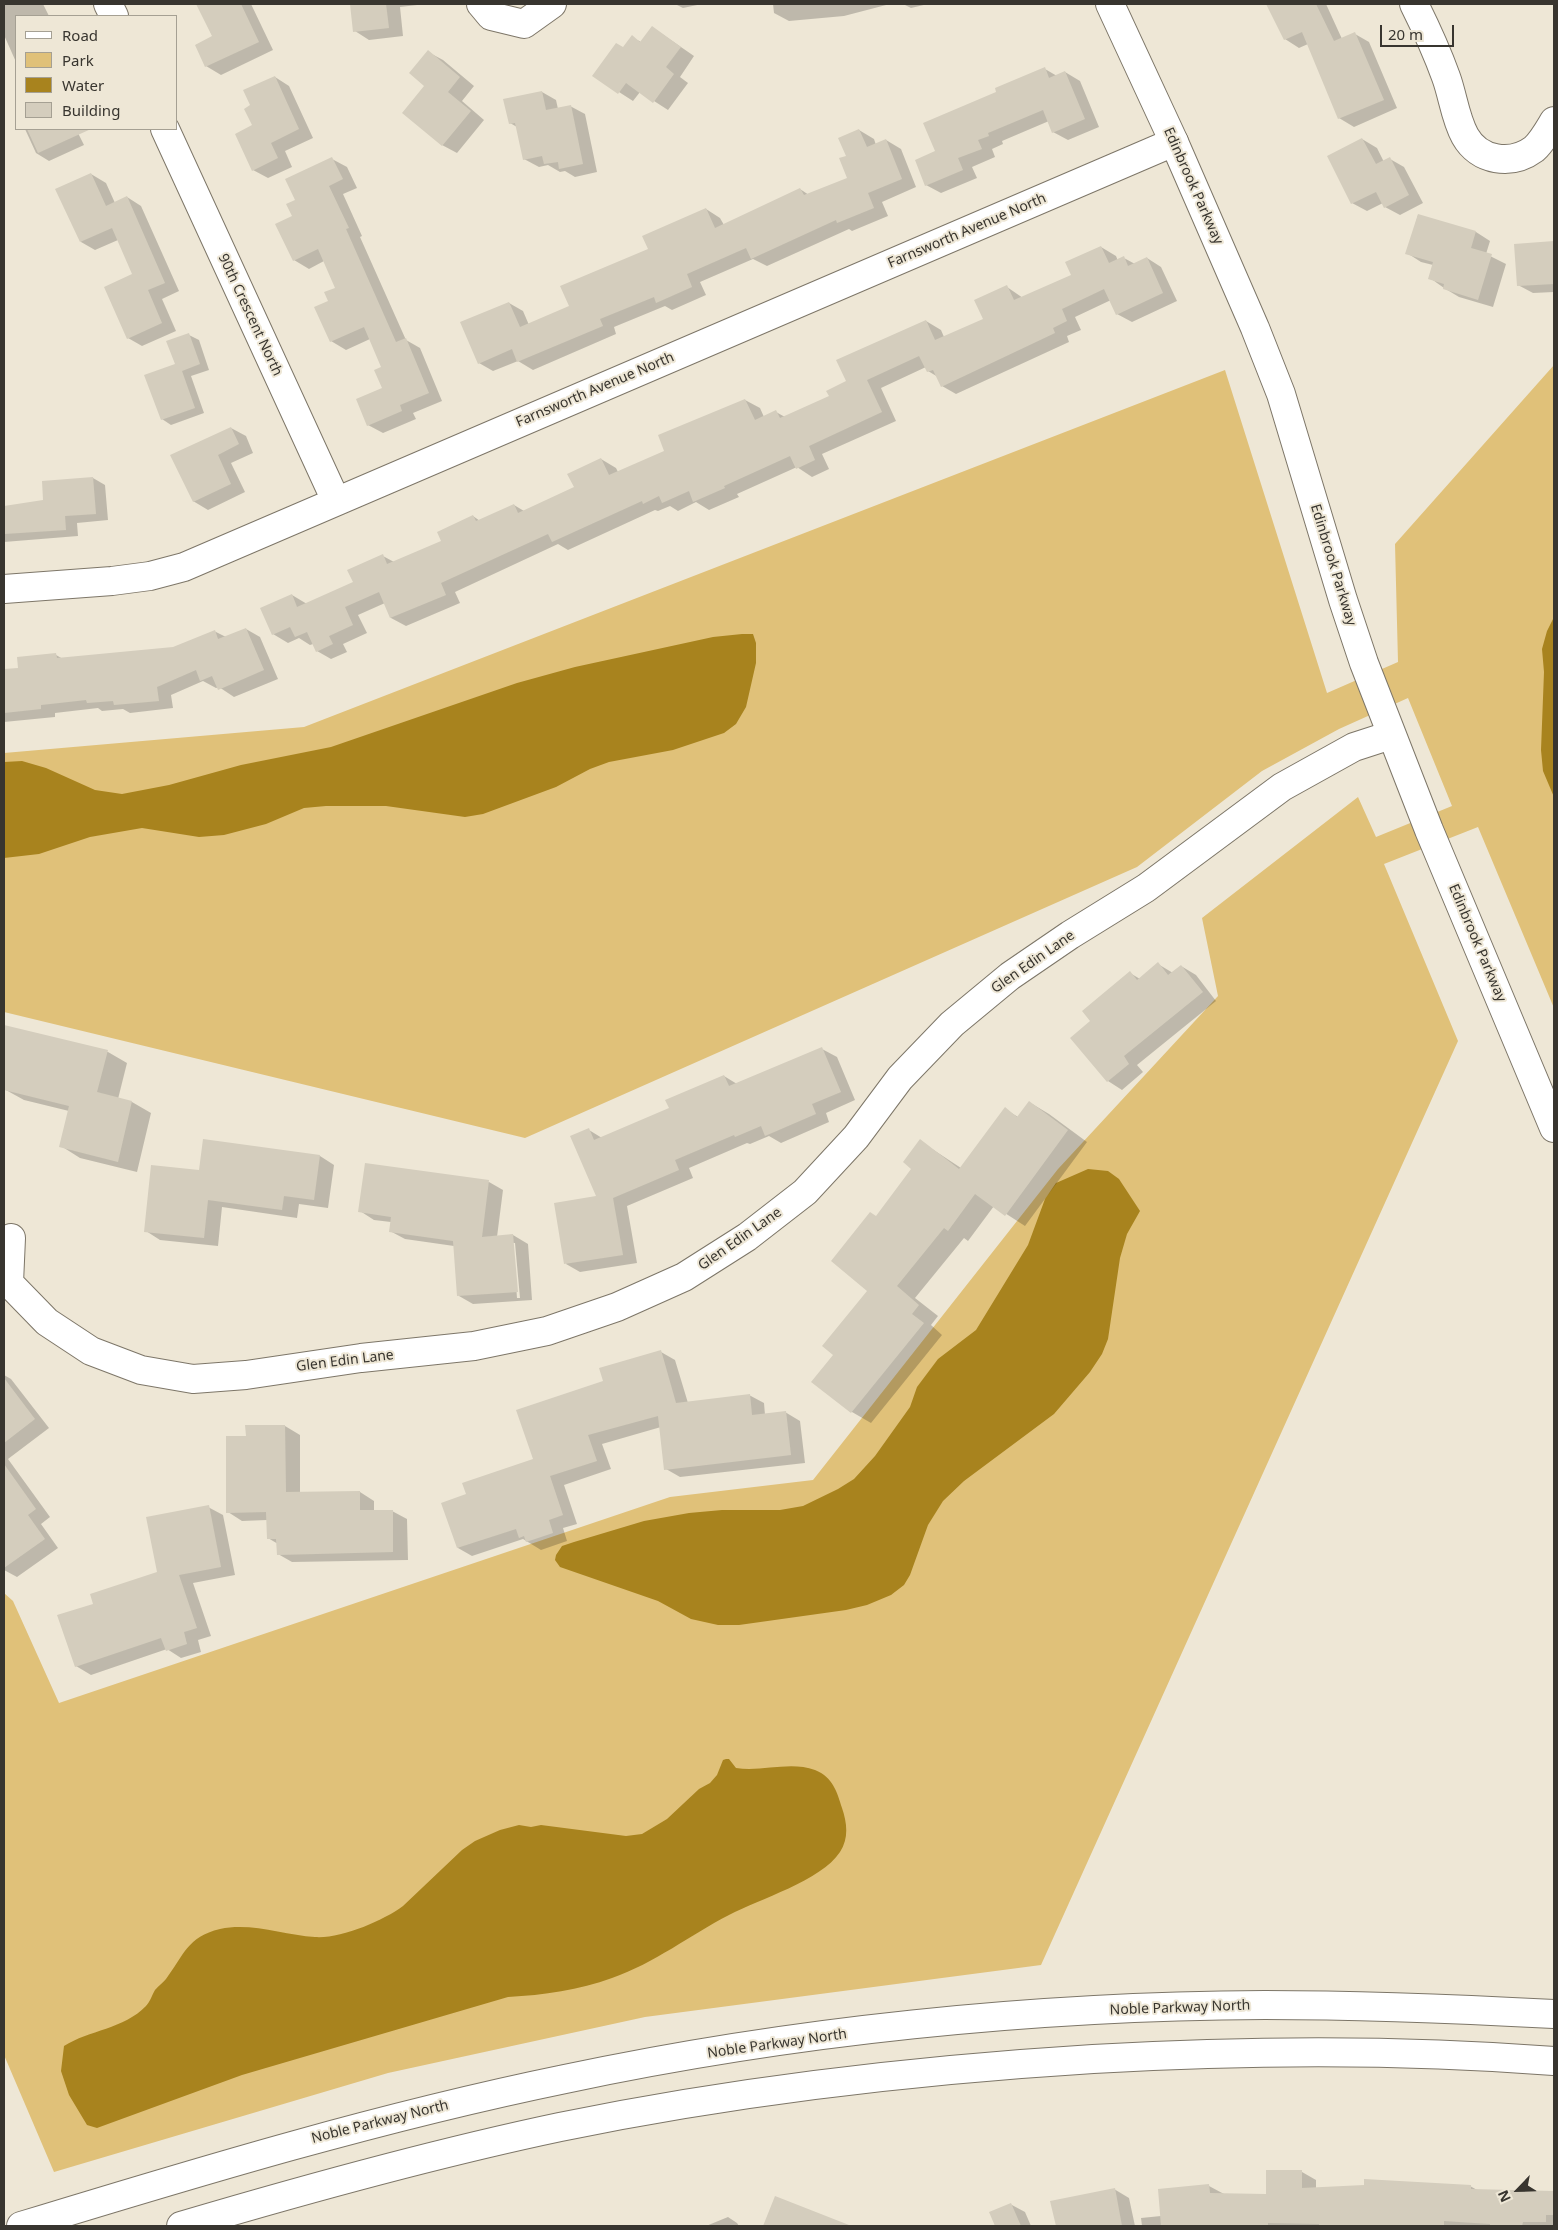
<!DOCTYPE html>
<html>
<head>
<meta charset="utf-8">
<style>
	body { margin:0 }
	#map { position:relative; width:1558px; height:2230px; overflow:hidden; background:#eee7d6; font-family:"Noto Sans",sans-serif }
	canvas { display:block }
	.frame { position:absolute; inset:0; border:5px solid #38352f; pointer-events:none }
	.legend { position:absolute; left:15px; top:15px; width:162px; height:115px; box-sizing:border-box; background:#eee7d6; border:1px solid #a5a093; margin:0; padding:6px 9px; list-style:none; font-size:15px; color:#38352f }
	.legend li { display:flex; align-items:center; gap:10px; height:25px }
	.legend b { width:25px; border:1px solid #a5a093 }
	.north { position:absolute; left:1493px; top:2165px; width:50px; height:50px; -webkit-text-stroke:4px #eee7d6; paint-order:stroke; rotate:246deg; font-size:14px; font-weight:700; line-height:20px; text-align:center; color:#38352f }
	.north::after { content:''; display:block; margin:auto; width:18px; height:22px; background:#38352f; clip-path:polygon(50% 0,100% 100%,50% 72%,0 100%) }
	.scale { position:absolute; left:1380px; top:25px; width:74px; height:22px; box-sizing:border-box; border:2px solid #38352f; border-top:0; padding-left:6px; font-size:15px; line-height:18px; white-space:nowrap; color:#38352f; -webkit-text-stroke:4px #eee7d6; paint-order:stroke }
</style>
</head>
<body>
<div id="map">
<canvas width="1558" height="2230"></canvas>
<div class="frame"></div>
<ul class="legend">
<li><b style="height:6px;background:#fff"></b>Road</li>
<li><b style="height:14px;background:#e0c179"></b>Park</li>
<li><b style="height:14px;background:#a8831e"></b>Water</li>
<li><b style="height:14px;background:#d4cdbd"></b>Building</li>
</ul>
<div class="north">N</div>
<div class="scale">20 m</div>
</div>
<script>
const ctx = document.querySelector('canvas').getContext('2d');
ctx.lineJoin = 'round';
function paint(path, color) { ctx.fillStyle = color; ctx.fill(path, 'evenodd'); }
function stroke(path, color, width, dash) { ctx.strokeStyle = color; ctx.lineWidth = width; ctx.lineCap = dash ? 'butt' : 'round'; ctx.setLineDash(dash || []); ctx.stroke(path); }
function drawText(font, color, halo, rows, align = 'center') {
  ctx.font = font + ' "Noto Sans",sans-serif'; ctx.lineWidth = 4; ctx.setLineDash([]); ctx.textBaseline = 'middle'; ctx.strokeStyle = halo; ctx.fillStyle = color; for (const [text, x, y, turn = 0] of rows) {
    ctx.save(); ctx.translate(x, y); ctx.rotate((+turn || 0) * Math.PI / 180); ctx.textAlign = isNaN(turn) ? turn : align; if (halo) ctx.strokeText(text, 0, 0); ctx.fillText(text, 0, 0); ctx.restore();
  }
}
paint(new Path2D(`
	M1554 365V1008L1478 827 1384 864 1458 1041 1041 1965 645 2017 388 2073 54 2172 4 2055V1593L13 1601 59 1703 670 1497 813 1480 1058 1169 1218 996 1202 918 1358 797 1376 837 1452 806 1408 698 1339 729 1262 771 1137 867 525 1138 4 1012V753L304 727 1225 370 1327 693 1398 662 1395 544Z`), '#e0c179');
paint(new Path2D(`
	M1554 617V797L1543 771 1541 750 1544 672 1542 649 1547 631Z
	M742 634H753L756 643V663L746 707 736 724 724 733 673 750 609 762 590 769 556 787 483 814 465 817 386 806H326L304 808 266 824 224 835 199 837 142 828 90 837 39 854 4 858V762L22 761 46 768 95 790 122 794 169 785 241 765 331 747 517 683 575 667 713 637Z
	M1088 1169 1108 1171 1119 1179 1140 1211 1127 1234 1120 1258 1108 1339 1102 1354 1090 1372 1054 1414 964 1481 943 1501 928 1525 910 1575 904 1585 891 1595 867 1605 846 1610 739 1625H718L691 1619 658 1601 560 1567 555 1560 556 1555 562 1546 574 1542 644 1521 689 1513 722 1510H780L803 1506 838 1489 854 1479 875 1456 910 1407 917 1387 938 1359 976 1330 1028 1245 1045 1199 1056 1183Z
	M726 1759H729L736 1768C762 1772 790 1761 815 1770 833 1777 837 1792 842 1808 847 1823 849 1838 840 1852 821 1881 759 1899 729 1915 690 1935 655 1963 612 1978 579 1990 544 1995 508 1997L242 2075 97 2128 87 2125 69 2095 61 2071 64 2046C89 2030 124 2029 146 2006 150 2002 152 1995 155 1990 158 1986 163 1983 166 1979 184 1955 187 1937 220 1929 251 1922 284 1935 315 1937 340 1939 383 1921 403 1906L462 1850 475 1841 500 1830 519 1825 531 1827 541 1825 626 1836 642 1834 667 1819 699 1789 710 1783 717 1775 723 1760Z`), '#a8831e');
paint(new Path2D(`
	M4 4H43L49 16H16V62L4 35Z
	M208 4H251L273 50 221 75 206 66 196 45 213 37 199 8Z
	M351 4H426L400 7 403 36 369 40 355 31Z
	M675 4H702L683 8Z
	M773 4H890L844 16 789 21 774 13Z
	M903 4H928L911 8Z
	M1267 4H1326L1342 39 1355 34 1369 42 1397 108 1354 127 1339 118 1308 44 1299 48 1285 39Z
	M652 27 694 56 680 77 688 83 668 110 640 92 633 101 594 76 624 48 632 37 641 42Z
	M428 52 443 60 474 86 462 101 484 120 457 153 442 145 426 85Z
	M1045 69 1057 76 1065 72 1080 81 1099 127 1068 140 1053 132 1049 121 1002 141 1003 144 992 149 995 157 972 167 977 178 941 193 926 185 937 152 998 93Z
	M275 77 289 86 313 138 285 151 292 167 268 178 253 170 252 106Z
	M542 92 556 100 558 109 570 106 585 114 597 172 575 177 565 171 560 172 548 165 539 167 524 159 517 127 510 123Z
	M25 129H76L84 145 49 161 36 153Z
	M859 130 874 139 876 145 886 140 901 149 916 187 882 202 888 216 852 231 849 229 767 266 753 259 700 282 706 295 672 310 665 306 614 327 616 334 533 370 518 361 493 371 479 363 509 303 523 311 529 325 570 307 706 209 720 218 724 225 800 189 809 195 849 179 848 157Z
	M1362 139 1377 148 1384 162 1390 159 1404 167 1423 203 1400 215 1385 207 1383 203 1367 211 1352 203Z
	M332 159 347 167 357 188 343 194 362 236 360 237 406 340 420 348 442 401 413 413 416 419 383 433 368 425 383 389V368L370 339 346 350 331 341 329 302 336 288 324 261 309 269 294 260V217L297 200Z
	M91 174 106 183 115 203 127 197 141 206 179 291 162 299 176 331 142 346 128 338 134 275 118 240 95 250 81 242Z
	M1418 215 1476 232 1490 241 1486 254 1506 264 1493 307 1459 297 1444 288 1430 278 1433 265 1421 262 1407 253Z
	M1554 243V292L1533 293 1518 285 1516 245Z
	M1101 247 1116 256 1118 261 1124 258 1135 264 1147 258 1161 267 1177 301 1132 322 1117 314 1111 300 1075 317 1081 330 1067 336 1069 342 956 394 942 386 938 377 928 371 926 367 881 388 896 421 822 454 829 469 812 477 797 467 737 494 739 497 709 510 696 502 678 511 670 506 658 511 655 510 568 550 558 544 455 592 460 603 406 626 391 618 385 603 358 615 367 633 343 644 347 652 331 659 317 651 313 644 310 645 299 638 288 643 273 634 292 595 307 604 354 583 383 556 394 562 443 542 473 516 480 521 514 505 524 511 575 488 601 459 616 468 618 472 666 452 745 400 760 408 764 417 776 412 785 417 830 397 926 321 941 330 944 337 985 319 1007 287 1023 298 1073 275Z
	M189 335 199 340 209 370 191 376 204 413 171 425 162 419 176 365Z
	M231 428 246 436 253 453 231 463 245 492 208 510 193 501Z
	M93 478 105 485 108 520 77 523 78 536 4 542V508L45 501Z
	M246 629 260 637 278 679 234 697 219 687 216 688 203 681 171 695 173 708 130 713 123 709 102 711 98 708 55 713V717L4 722V671L19 669 56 655 63 659 173 649 214 631 226 637Z
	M1158 964 1173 973 1181 966 1196 975 1216 1001 1137 1065 1143 1072 1122 1090 1108 1081 1130 973 1140 979Z
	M4 1026 108 1052 127 1063 118 1099 132 1102 151 1113 137 1172 80 1158 61 1146 69 1111 24 1100 4 1089 6 1080 4 1079Z
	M822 1049 837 1057 855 1100 826 1113 829 1122 781 1143 769 1136 750 1144 747 1143 689 1168 693 1178 627 1206 637 1263 580 1272 566 1264 597 1197 589 1130 602 1138 670 1109 724 1076 737 1084Z
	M1029 1102 1049 1114 1087 1142 1025 1226 994 1206 968 1241 964 1238 915 1298 938 1316 931 1325 942 1335 871 1423 852 1412 835 1355 869 1290 877 1217 913 1169 920 1141 961 1168 1005 1109 1018 1117Z
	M320 1156 334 1165 328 1208 299 1204 297 1218 222 1207 218 1246 160 1240 146 1231 200 1172Z
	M489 1182 503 1190 497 1237 513 1235 528 1244 532 1300 473 1304 459 1296 454 1246 405 1239 390 1231 391 1222 374 1220 360 1211ZM513 1243H515L520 1298H517Z
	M661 1352 675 1360 688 1403 749 1395 764 1403 765 1415 785 1412 800 1421 805 1463 680 1477 666 1469 661 1427 602 1444 611 1469 564 1485 577 1524 563 1528 567 1541 541 1550 523 1539 472 1556 458 1548 468 1495 534 1460 604 1382Z
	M4 1375 11 1379 49 1428 8 1459 50 1517 41 1524 58 1548 17 1577 4 1570Z
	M247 1426H285L300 1435V1493L360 1492 374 1501V1511H392L407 1519 408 1560 292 1562 278 1554V1544L268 1538 267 1520 242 1521 228 1512 247 1437Z
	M208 1507 223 1515 235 1575 193 1583 211 1636 198 1640 201 1652 181 1658 167 1649 91 1675 76 1666 94 1604 159 1572Z
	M1302 2172 1316 2180V2189L1470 2186 1479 2191 1554 2192V2226H1142L1141 2218 1161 2216 1209 2186 1224 2194 1267 2195Z
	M1114 2189 1129 2198 1135 2226H1057L1052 2202Z
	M776 2197 838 2222 845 2226H764Z
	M1010 2204 1025 2212 1031 2226H997L991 2213Z
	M728 2217 737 2223 739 2226H706Z`), '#0003');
paint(new Path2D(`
	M196 4H241L259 42 205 67 195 45 212 36Z
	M350 4H386L389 28 353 32Z
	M1266 4H1316L1334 41 1355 32 1384 100 1338 119 1302 32 1284 40Z
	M652 26 681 47 666 67 674 74 653 103 626 83 618 94 592 76 616 43 623 47 632 35 640 42Z
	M428 50 460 77 448 92 471 111 442 146 402 113 424 86 409 73Z
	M1045 67 1049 78 1065 71 1085 119 1052 133 1043 110 988 133 989 136 978 140 982 149 958 158 963 170 925 186 915 160 935 151 923 123 996 92 995 88Z
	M275 76 299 129 271 143 278 158 252 171 235 134 252 125 244 109 250 105 243 90Z
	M542 91 546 110 571 105 583 164 559 169 558 162 544 164 542 156 523 160 515 123 509 124 503 99Z
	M27 129H91L38 153Z
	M859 129 867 147 886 139 902 179 868 193 874 208 837 223 836 220 751 259 746 248 687 274 692 287 656 303 654 297 600 319 603 326 517 362 512 349 478 364 460 322 509 302 520 327 569 306 560 286 648 249 642 236 706 208 715 228 800 188 804 195 847 178 839 158 846 156 838 138Z
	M1362 138 1376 164 1390 157 1409 195 1384 208 1376 192 1351 204 1327 156Z
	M332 157 343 179 329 186 349 228 346 229 396 342 406 338 429 393 400 405 402 411 367 426 356 399 382 388 374 370 381 367 364 327 330 342 314 307 328 301 324 292 335 288 318 249 293 261 275 224 292 216 286 204 295 200 285 179Z
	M91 173 106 206 127 196 165 283 148 290 162 323 127 339 104 287 132 274 112 228 80 242 55 189Z
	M1418 214 1476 231 1471 248 1492 254 1478 300 1443 289 1444 284 1428 279 1433 262 1405 254Z
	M1554 241V284L1517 286 1514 244Z
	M1101 246 1109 263 1124 256 1128 266 1147 257 1163 293 1116 315 1104 289 1062 309 1067 321 1053 328 1055 333 941 387 933 370 927 372 919 356 867 380 882 412 809 446 815 460 796 469 790 456 724 486 725 488 693 502 689 491 662 503 659 496 643 504 642 501 552 542 548 534 441 583 446 595 390 618 379 592 345 607 353 625 329 636 333 644 316 652 307 632 295 637 290 627 272 635 260 608 292 594 297 607 353 582 347 570 383 554 387 564 441 541 437 532 473 515 476 521 514 504 518 513 574 487 567 474 601 458 609 475 664 451 658 435 745 399 755 420 776 410 780 418 829 396 826 391 846 381 836 360 926 320 935 340 983 319 974 300 1007 285 1014 300 1071 275 1065 262Z
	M189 333 200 364 182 371 195 408 161 420 144 375 175 364 166 341Z
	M231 427 239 444 218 455 231 484 193 502 170 455Z
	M93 477 96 514 65 516 66 530 4 534V506L43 500 42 481Z
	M246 628 264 670 218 690 212 676 200 681 196 670 157 687 159 701 114 705 113 701 87 703 86 700 41 705V709L4 713V669L18 668 17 657 56 653 57 658 173 647 215 630 218 639Z
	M1158 962 1168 975 1181 965 1203 992 1124 1056 1129 1064 1107 1082 1070 1038 1090 1021 1082 1011 1130 971 1137 980Z
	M4 1025 108 1050 97 1092 132 1101 118 1162 59 1147 69 1106 4 1090Z
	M822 1047 841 1092 812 1104 816 1114 765 1136 761 1126 735 1137 734 1135 675 1160 679 1170 613 1198 623 1255 564 1264 554 1203 596 1196 570 1136 589 1128 594 1140 669 1108 665 1100 724 1075 729 1086Z
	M1029 1101 1068 1130 1005 1216 975 1194 948 1231 944 1228 897 1286 919 1305 912 1314 924 1323 851 1413 811 1382 833 1355 822 1346 867 1291 831 1261 870 1212 876 1216 911 1169 903 1162 920 1139 959 1169 1005 1107 1017 1117Z
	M203 1139 320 1155 314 1200 284 1196 282 1210 208 1200 204 1238 144 1232 151 1165 199 1170Z
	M365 1163 489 1180 482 1237 513 1234 518 1292 457 1296 453 1241 389 1232 391 1217 358 1212Z
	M661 1350 676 1403 750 1394 752 1415 786 1411 791 1455 664 1470 658 1416 588 1435 597 1461 550 1476 563 1515 549 1520 553 1533 526 1542 524 1536 519 1538 516 1529 457 1548 441 1503 466 1494 462 1483 533 1459 516 1410 603 1381 599 1368Z
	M4 1378 35 1419 4 1443Z
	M245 1425H285L286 1492 360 1491V1510H393V1552L277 1555 276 1539H267L266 1512 226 1513V1436H246Z
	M4 1464 36 1509 28 1515 45 1539 4 1568Z
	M209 1505 221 1567 179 1575 197 1628 184 1632 187 1644 166 1651 161 1638 75 1667 57 1615 93 1604 90 1594 157 1572 146 1517Z
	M1266 2170H1302V2188L1364 2185V2179L1471 2185V2189L1554 2191V2215H1546V2222H1523L1522 2226H1490V2224L1444 2221V2226H1319V2224L1268 2223V2226H1161L1158 2189 1209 2184 1210 2193 1266 2194Z
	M1115 2188 1122 2226H1056L1050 2201Z
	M775 2196 849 2225V2226H763Z
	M1011 2203 1021 2226H995L989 2212Z`), '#d4cdbd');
const street = new Path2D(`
	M108 4 114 16
	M481 4 491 16 524 24 552 4
	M1414 4C1426 28 1437 52 1446 77 1453 96 1455 118 1465 136 1479 161 1511 166 1534 149 1542 142 1548 131 1554 121
	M165 129 336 501
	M4 589 112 581 150 576 184 567 1174 142
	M11 1238 9 1283 47 1322 91 1351 141 1370 193 1379 246 1375 361 1358 474 1346 547 1331 617 1307 684 1277 747 1237 805 1192 856 1137 900 1078 952 1024 1010 976 1070 935 1146 888 1282 787 1354 747 1391 735`);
const secondary = new Path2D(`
	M1110 4 1174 142 1255 328 1281 394 1343 600 1364 663 1429 830 1554 1128
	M21 2226C201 2171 380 2117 565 2079 791 2031 1034 2006 1265 2005 1361 2005 1458 2009 1554 2014
	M181 2226C306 2189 432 2154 560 2127 735 2091 915 2070 1093 2059 1247 2050 1401 2049 1554 2061`);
stroke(street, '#7d7668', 30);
stroke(secondary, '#7d7668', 30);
stroke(street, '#fff', 28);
stroke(secondary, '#fff', 28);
drawText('14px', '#38352f', '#eee7d6', [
	["Edinbrook Parkway",1193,186,66],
	["Farnsworth Avenue North",967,231,-23],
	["90th Crescent North",250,315,65],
	["Farnsworth Avenue North",595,390,-23],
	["Edinbrook Parkway",1333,565,73],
	["Edinbrook Parkway",1477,943,67],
	["Glen Edin Lane",1033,962,-35],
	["Glen Edin Lane",740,1239,-35],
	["Glen Edin Lane",345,1361,-7],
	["Noble Parkway North",1180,2008,-2],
	["Noble Parkway North",777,2044,-8],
	["Noble Parkway North",380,2122,-14]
]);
</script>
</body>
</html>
